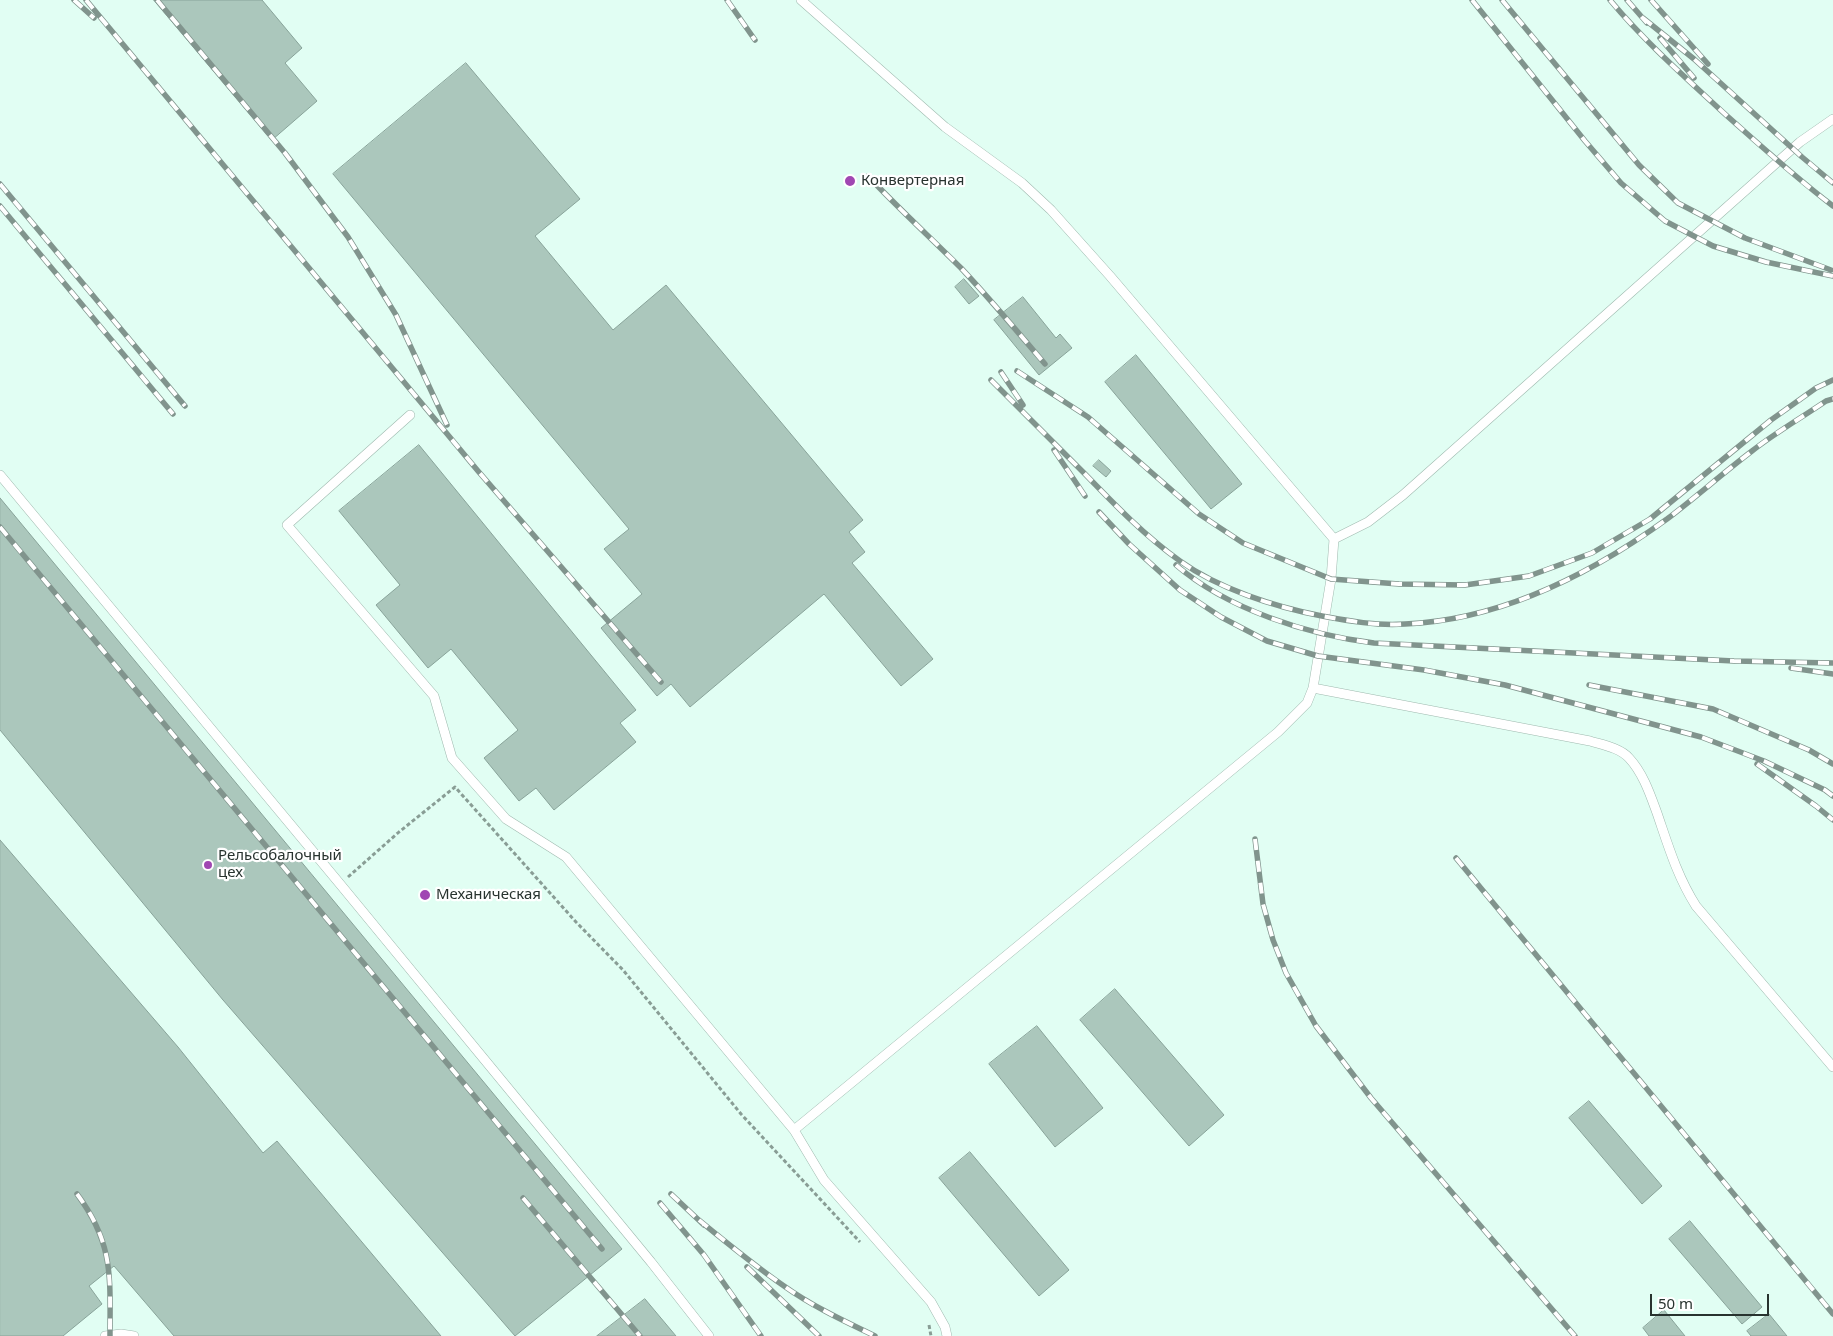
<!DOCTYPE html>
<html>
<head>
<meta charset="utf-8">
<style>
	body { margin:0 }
	#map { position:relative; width:1833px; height:1336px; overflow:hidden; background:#e1fef3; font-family:"Noto Sans",sans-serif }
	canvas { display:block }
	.scale { position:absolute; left:1650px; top:1294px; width:119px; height:22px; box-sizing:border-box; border:2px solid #28332f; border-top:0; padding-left:6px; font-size:15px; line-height:18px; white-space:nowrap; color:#28332f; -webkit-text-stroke:4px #fff; paint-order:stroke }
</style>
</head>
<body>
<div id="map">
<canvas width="1833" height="1336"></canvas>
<div class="scale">50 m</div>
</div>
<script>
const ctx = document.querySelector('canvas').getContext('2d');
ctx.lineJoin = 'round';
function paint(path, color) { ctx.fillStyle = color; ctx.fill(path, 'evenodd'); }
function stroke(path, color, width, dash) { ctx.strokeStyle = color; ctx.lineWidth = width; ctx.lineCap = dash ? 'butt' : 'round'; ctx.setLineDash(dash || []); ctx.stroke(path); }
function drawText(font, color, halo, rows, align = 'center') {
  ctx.font = font + ' "Noto Sans",sans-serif'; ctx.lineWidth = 4.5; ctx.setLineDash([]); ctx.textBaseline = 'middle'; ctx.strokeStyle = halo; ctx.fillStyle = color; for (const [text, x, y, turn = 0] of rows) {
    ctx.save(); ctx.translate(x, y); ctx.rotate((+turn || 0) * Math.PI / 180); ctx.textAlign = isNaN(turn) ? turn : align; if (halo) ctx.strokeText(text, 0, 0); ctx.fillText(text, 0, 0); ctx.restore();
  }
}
const building = new Path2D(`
	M154 0H262L302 48 285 63 317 101 272 140Z
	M466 63 580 199 535 236 613 330 666 285 863 520 849 532 865 552 852 563 933 659 901 686 824 594 690 707 671 684 657 696 601 628 642 594 604 549 629 529 333 174Z
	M964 279 979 296 969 304 955 287Z
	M1023 297 1056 338 1060 334 1072 348 1039 375 994 320Z
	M1136 355 1242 484 1211 509 1105 382Z
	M419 445 636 710 620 723 636 742 554 810 536 788 519 801 484 758 518 730 451 649 428 668 376 605 400 585 339 511Z
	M1099 460 1111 471 1106 477 1093 466Z
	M0 498 622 1249 515 1336 223 1000 0 730Z
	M0 840 178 1047 263 1153 277 1141 441 1336H174L114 1266 89 1286 102 1304 63 1336H0Z
	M1115 989 1224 1115 1189 1146 1080 1020Z
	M1037 1026 1103 1108 1055 1147 989 1064Z
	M1589 1101 1662 1186 1642 1204 1569 1118Z
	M970 1152 1069 1270 1039 1296 939 1178Z
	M1690 1221 1762 1307 1742 1324 1669 1239Z
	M645 1299 676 1336H597Z
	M1664 1310 1685 1336H1649L1643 1328Z
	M1769 1314 1787 1336H1751L1747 1331Z`);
paint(building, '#abc7bc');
stroke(building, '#88a399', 1);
const service = new Path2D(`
	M801 0 945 127 1022 183 1051 210 1110 276 1334 539 1331 579 1313 688 1590 741C1603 745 1620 748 1629 758 1643 773 1650 794 1657 813 1668 845 1677 876 1696 906L1833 1067
	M410 415 287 525 434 696 452 758 506 819 566 857 794 1130 824 1180 931 1302 945 1327 947 1336
	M0 475 340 884 651 1262 709 1336
	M1334 539 1368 522 1403 495 1800 142 1833 119
	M794 1130 1278 732 1307 703 1313 688
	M105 1336 121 1334 134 1336`);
stroke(service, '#9eb9ae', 10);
stroke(new Path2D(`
	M348 877 399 832 455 787 576 922 623 970 741 1114 860 1242
	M929 1325 931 1336`), '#899d95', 3, [4, 2.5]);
stroke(service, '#fff', 9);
const rail = new Path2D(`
	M74 0 94 18
	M86 0 478 471 661 682
	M157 0 285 153 348 237 396 315 447 425
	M727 0 755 40
	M1472 0 1585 141 1621 183 1665 221 1713 246 1766 262 1833 276
	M1502 0 1639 165 1678 203 1745 238 1831 270
	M1610 0C1645 42 1686 78 1726 115 1761 146 1796 178 1833 206
	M1627 0 1647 23
	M1651 0 1708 64
	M1643 18 1694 59 1802 157 1833 183
	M1660 38 1694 78
	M868 176C898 208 930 237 961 268 990 299 1017 331 1045 364
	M0 184 185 406
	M0 206 173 414
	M1017 371 1088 417 1199 514 1243 543 1331 579 1399 584 1465 585 1529 576 1592 553 1650 519 1771 420 1816 388 1833 380
	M1001 372 1023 405
	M991 380C1022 411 1054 443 1085 474 1115 505 1145 536 1180 561 1219 589 1275 607 1322 616 1349 621 1377 626 1405 624 1501 620 1591 574 1667 519 1696 497 1723 473 1752 451 1775 433 1801 418 1826 401L1833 399
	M1054 450 1085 496
	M1099 512 1129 544 1180 590 1221 617 1267 641 1318 656 1424 670 1505 685 1701 737 1764 761 1825 790 1833 796
	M0 527 602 1249
	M1176 565C1227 609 1308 635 1374 643L1734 661 1833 663
	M1791 668 1833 674
	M1589 685 1713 709 1809 750 1833 764
	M1757 764 1816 806 1833 820
	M1255 839 1263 904 1273 940 1286 973 1316 1026 1371 1098 1575 1336
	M1456 858 1833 1314
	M77 1194C114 1244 110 1277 110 1336
	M671 1194 704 1225
	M523 1198 640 1336
	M660 1203 704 1255 761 1336
	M699 1220C727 1243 754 1265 784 1286 812 1306 844 1321 875 1336
	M747 1267 819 1336`);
stroke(rail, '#81948d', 5.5);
stroke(rail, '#fff', 4, [11]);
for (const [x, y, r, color] of [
	[850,181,6,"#a047b2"],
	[208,865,5,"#a047b2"],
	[425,895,6,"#a047b2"]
]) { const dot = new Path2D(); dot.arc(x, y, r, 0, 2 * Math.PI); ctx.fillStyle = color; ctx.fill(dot); stroke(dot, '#fff', 2); }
drawText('15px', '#28332f', '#fff', [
	["Конвертерная",861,181],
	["Рельсобалочный",218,856],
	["цех",218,873],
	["Механическая",436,895]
], 'left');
</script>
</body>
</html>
